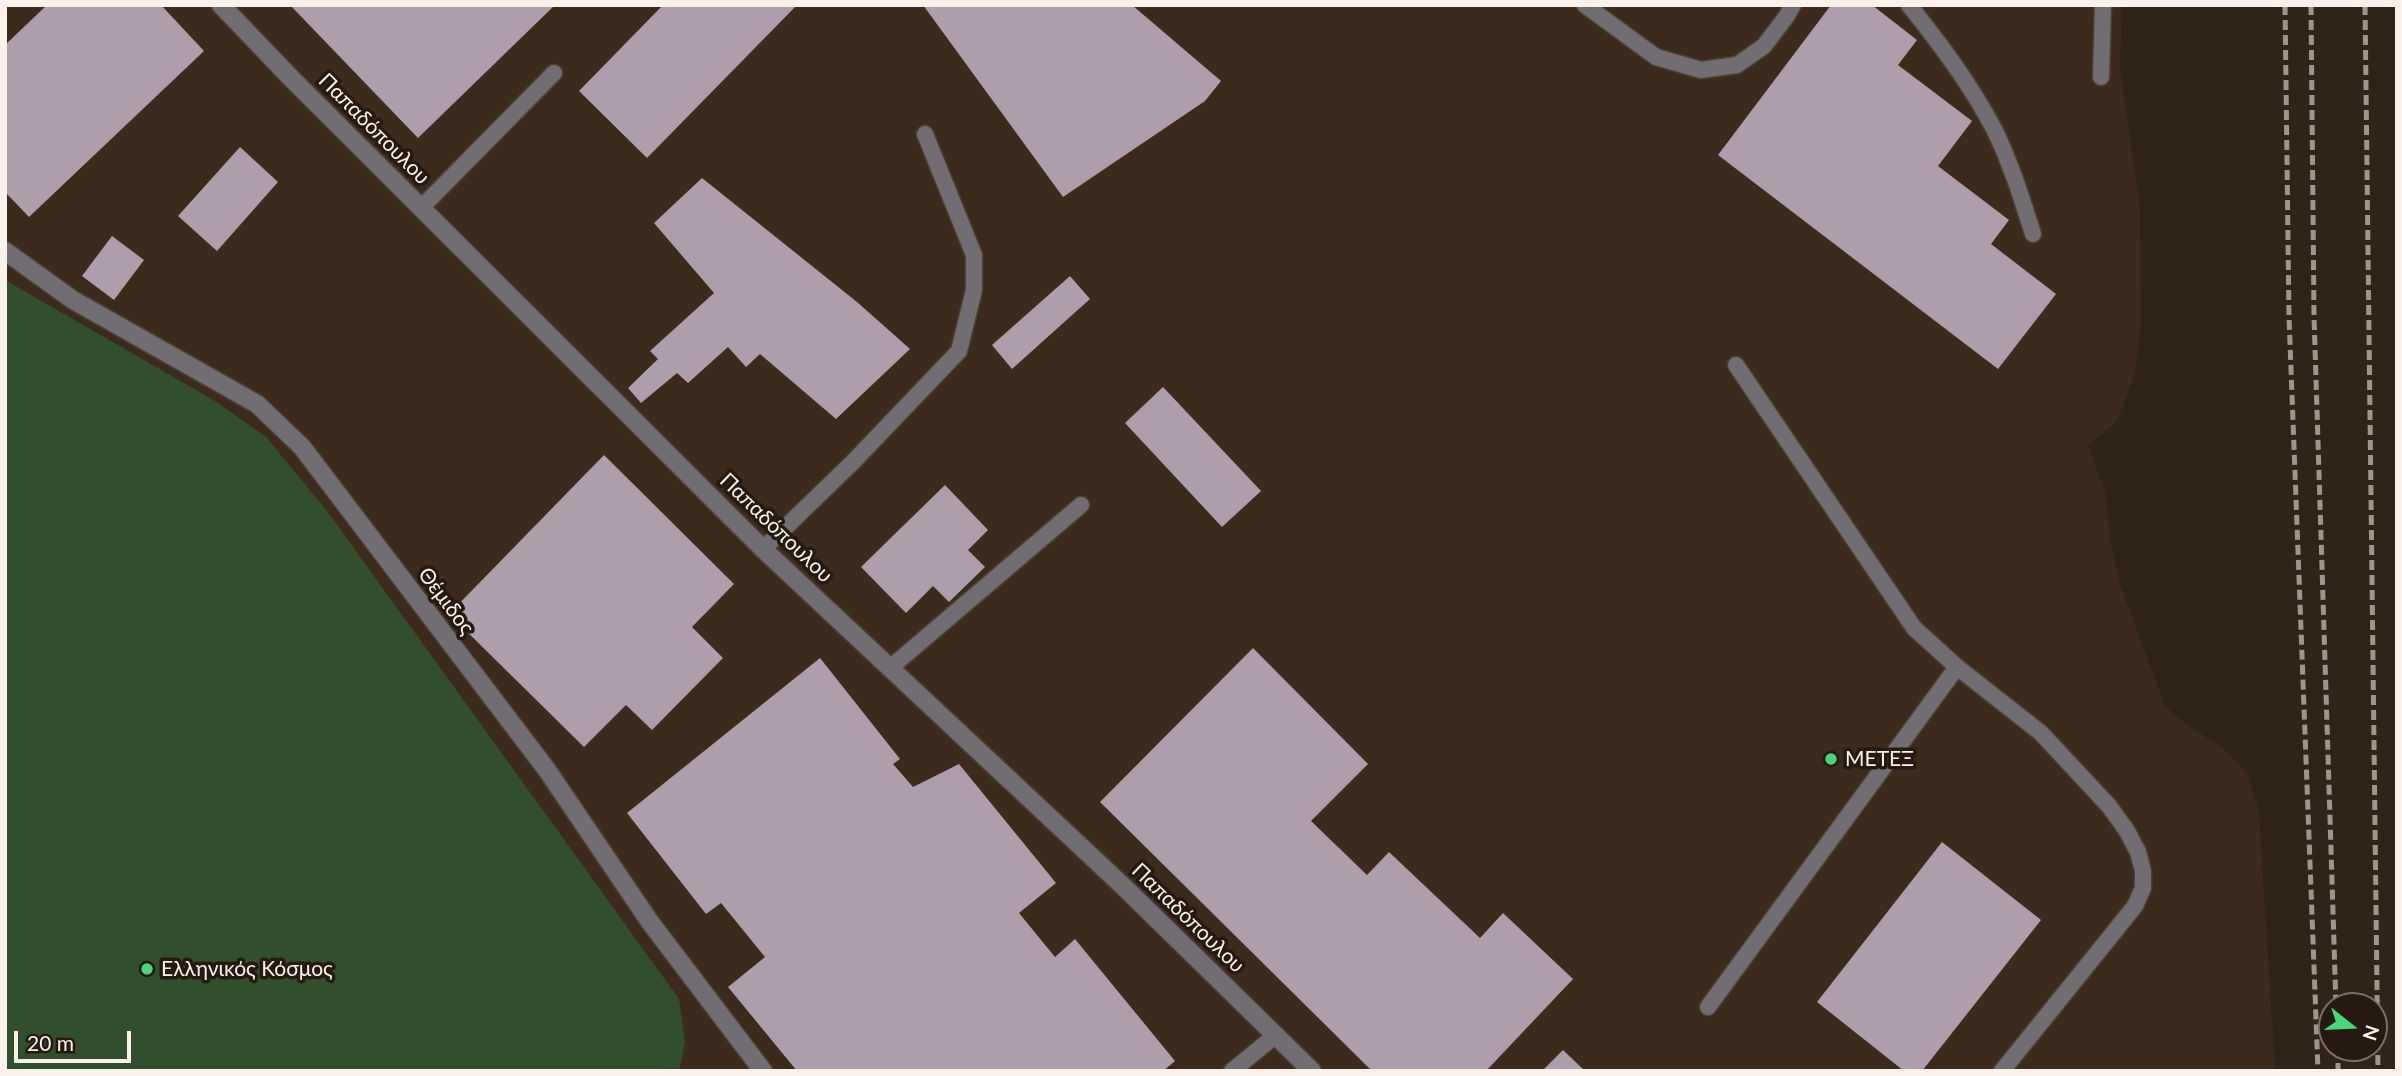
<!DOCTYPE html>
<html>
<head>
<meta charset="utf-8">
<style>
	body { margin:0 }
	#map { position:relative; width:2402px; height:1076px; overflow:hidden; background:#302318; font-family:Lato,sans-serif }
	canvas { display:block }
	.frame { position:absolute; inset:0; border:7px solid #faf1ea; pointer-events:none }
	.north { position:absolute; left:2318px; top:992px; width:70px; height:70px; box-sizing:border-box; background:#26190f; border:2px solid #7b6f67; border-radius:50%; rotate:108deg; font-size:19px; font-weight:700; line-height:28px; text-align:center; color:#faf1ea }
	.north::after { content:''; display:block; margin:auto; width:24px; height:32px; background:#47d779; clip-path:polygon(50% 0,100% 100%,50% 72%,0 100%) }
	.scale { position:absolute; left:14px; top:1031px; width:117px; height:32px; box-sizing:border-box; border:4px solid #faf1ea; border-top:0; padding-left:9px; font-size:21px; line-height:24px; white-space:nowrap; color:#faf1ea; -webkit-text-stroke:5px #26190f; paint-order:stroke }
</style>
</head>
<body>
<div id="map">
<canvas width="2402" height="1076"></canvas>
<div class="frame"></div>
<div class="north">N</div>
<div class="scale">20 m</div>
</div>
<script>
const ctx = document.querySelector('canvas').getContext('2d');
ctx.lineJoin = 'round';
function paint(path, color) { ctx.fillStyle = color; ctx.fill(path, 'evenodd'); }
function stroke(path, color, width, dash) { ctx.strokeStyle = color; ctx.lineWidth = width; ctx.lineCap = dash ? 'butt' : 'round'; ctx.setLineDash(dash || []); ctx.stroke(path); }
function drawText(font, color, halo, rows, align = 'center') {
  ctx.font = font + ' Lato,sans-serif'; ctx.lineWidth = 7; ctx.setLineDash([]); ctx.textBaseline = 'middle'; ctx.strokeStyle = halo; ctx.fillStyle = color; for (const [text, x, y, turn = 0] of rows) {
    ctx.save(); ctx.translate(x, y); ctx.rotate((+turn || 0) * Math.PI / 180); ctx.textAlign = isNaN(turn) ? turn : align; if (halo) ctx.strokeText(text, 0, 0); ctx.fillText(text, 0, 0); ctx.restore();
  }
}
paint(new Path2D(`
	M5 5H2122L2120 68 2140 208 2141 325 2134 377 2117 421 2088 446 2105 491 2110 540 2120 584 2165 706 2187 725 2223 748 2247 774 2259 811 2275 1071H5Z`), '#3c2b1c');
paint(new Path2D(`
	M5 280 215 401 266 437 327 511 679 999 685 1042 679 1071H5Z`), '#324f2d');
paint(new Path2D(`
	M47 5H161L204 51 29 217 5 192V45Z
	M290 5H555L418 138Z
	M663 5H797L647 158 579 91Z
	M923 5H1132L1221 81 1205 101 1063 197Z
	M1831 5H1872L1917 40 1898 65 1972 121 1938 166 2009 220 1991 244 2056 294 1998 369 1718 155Z
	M240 147 278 182 217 251 178 216Z
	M702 178 857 302 910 349 836 419 760 354 746 367 728 347 688 383 677 373 641 403 628 388 658 359 650 351 714 293 654 223Z
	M112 236 144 260 114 300 82 276Z
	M1070 276 1090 299 1012 369 992 345Z
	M1163 387 1261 491 1222 527 1125 423Z
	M604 455 734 584 692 627 723 658 652 730 626 705 584 747 449 614Z
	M945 485 988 530 968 550 985 567 949 602 933 586 906 613 861 567Z
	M1253 648 1368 764 1311 821 1367 875 1389 852 1480 938 1503 913 1573 979 1486 1071H1372L1100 802Z
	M820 658 900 759 893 764 913 787 959 764 1056 883 1019 913 1055 957 1075 939 1175 1061 1163 1071H797L728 987 765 957 721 903 706 914 627 813Z
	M1942 842 2041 920 1922 1071H1904L1817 1002Z
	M1563 1050 1585 1071H1542Z`), '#ae9eab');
const service = new Path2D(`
	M1585 5 1656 57 1701 70 1737 65 1764 46 1786 17 1793 5
	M1909 5C1941 45 1971 85 1995 131 2011 164 2022 199 2033 234
	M2101 77 2103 5
	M421 208 554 73
	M1736 365 1914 628 1957 667 2041 733 2109 806 2127 831 2138 852 2143 871V888L2135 906 2002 1071
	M763 549 853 462 959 351 974 290V255L925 134
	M890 668 1081 505
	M1708 1007 1957 667
	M1232 1071 1276 1035`);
const minor = new Path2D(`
	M221 5 291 78 763 549 1124 887 1312 1071
	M5 251 73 300 257 404 302 447 547 770 650 922 763 1071`);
stroke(service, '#4c4035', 19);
stroke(minor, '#4c4035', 21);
stroke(service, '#726d73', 16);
stroke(minor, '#726d73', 18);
stroke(new Path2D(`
	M2285 5 2289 317 2318 1071
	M2311 5 2314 316 2336 1006
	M2365 5 2378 1071
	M2338 1048V1071`), '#a0958d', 5, [10, 5]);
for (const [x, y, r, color] of [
	[1831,759,7,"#47d779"],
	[147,969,7,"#47d779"]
]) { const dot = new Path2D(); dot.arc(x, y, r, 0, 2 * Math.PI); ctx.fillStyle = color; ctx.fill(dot); stroke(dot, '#26190f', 2.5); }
drawText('21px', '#faf1ea', '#26190f', [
	["Παπαδόπουλου",374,129,45],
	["Παπαδόπουλου",776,528,44],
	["Θέμιδος",446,601,53],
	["Παπαδόπουλου",1188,918,44]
]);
drawText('21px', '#faf1ea', '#26190f', [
	["ΜΕΤΕΞ",1845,759],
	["Ελληνικός Κόσμος",161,969]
], 'left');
</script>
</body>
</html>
